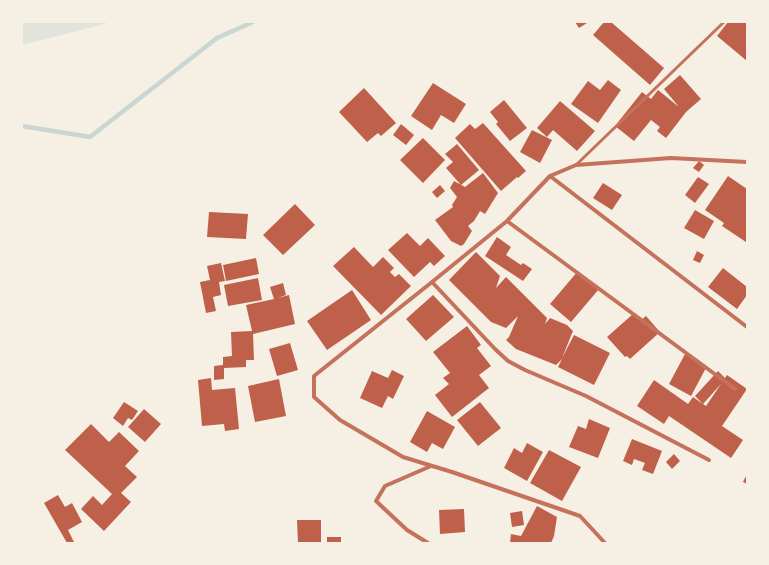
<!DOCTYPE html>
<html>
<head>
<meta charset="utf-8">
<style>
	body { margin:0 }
	#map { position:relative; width:769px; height:565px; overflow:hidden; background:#f6efe4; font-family:Overpass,sans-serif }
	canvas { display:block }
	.frame { position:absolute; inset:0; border:23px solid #f6efe4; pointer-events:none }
</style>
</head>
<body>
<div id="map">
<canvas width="769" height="565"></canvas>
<div class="frame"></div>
</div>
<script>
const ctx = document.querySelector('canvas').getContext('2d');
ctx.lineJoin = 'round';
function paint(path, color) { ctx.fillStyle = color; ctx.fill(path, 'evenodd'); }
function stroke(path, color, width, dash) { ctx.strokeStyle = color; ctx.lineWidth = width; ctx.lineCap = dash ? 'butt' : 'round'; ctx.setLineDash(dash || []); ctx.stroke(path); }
paint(new Path2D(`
	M22 22H112L22 45Z`), '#e2e4dc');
stroke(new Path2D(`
	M22 126 90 137 217 38 253 22`), '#c9d6d2', 4.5);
paint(new Path2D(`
	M575 22H586L587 23 579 28Z
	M604 22H611L664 68 650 85 593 35Z
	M728 22H747V61L717 36Z
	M680 75 701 99 686 112 666 138 657 131 660 127 651 120 634 141 615 126 642 92 651 99 658 90 679 107 664 89Z
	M608 80 621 90 598 123 571 104 588 81 600 90Z
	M433 83 466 104 454 123 441 115 432 130 411 116Z
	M364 88 396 123 381 136 378 133 367 142 339 112Z
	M504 100 527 128 510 141 496 124 498 122 490 112Z
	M560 101 595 131 577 151 553 130 547 137 537 128Z
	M483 123 526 171 518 178 517 177 501 191 455 138 470 124 475 129Z
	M401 124 414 135 406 145 393 135Z
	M532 130 552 140 540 163 520 152Z
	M423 138 445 160 423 183 400 160Z
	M457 144 479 170 461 185 446 168 453 162 445 154Z
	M699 161 704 165 699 172 693 168Z
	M483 173 498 193 485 214 480 211 474 221 468 226 472 231 464 244 461 246 451 241 435 220 453 207 452 205 457 197 450 188 454 181 465 187Z
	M728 176 747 189V240L746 242 722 226 724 223 705 210Z
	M698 177 709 184 695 203 685 195Z
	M603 183 622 195 612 210 593 198Z
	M440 185 445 191 437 198 432 192Z
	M295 204 315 225 283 255 263 235Z
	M695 210 714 221 704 239 684 228Z
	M209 212 248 214 246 239 207 237Z
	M407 233 420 246 428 238 445 256 434 266 430 262 414 277 388 250Z
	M497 237 511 247 506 255 521 265 523 263 532 269 523 281 485 256Z
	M354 247 373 267 383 257 394 268 390 272 395 277 399 274 411 286 381 315 333 266Z
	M697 251 704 255 700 263 693 260Z
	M476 252 500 276 496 288 506 277 547 318 545 324 550 318 567 325 573 331 562 358 574 335 610 353 594 385 558 367 562 359 556 365 516 349 506 340 509 337 518 316 506 328 491 322 449 280Z
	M256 258 259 274 226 281 223 265Z
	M221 263 225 281 219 282 221 295 213 297 216 311 206 313 200 282 210 280 207 266Z
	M723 268 747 287V295L737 309 708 287Z
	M578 271 599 289 571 322 550 304Z
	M258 278 262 300 228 306 224 285Z
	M283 283 286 295 278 298 289 295 295 324 253 334 254 360H246V367L224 368V379L214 380V366L223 365V357L232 356 231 332 252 331 246 305 274 299 270 287Z
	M352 290 371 320 327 350 307 321Z
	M433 295 454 317 426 341 406 319Z
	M633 314 640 321 646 316 660 332 630 359 627 356 625 357 607 337Z
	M467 326 481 345 477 348 491 366 479 375 489 388 452 417 435 395 449 384 443 378 450 373 433 352Z
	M290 343 298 370 277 376 269 349Z
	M685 354 707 366 691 396 669 384Z
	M392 370 404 376 393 399 388 396 382 408 360 398 372 371 388 378Z
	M718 371 725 378 727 375 747 389 722 426 743 440 731 458 669 416 664 424 637 406 654 380 688 404 693 397 706 406 721 384 703 404 695 396Z
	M211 378 212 390 235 388 239 429 225 431 224 424 202 426 198 380Z
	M279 379 286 416 255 422 248 386Z
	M124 402 138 411 132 420 128 418 123 426 113 418Z
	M480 402 501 428 478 446 457 420Z
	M144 409 161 424 145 442 128 427Z
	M427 411 455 427 443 449 432 443 427 452 410 442Z
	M589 419 610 428 598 458 569 447 578 426 586 429Z
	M91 424 109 442 119 432 139 451 125 466 137 477 121 493 131 502 104 531 81 509 93 496 102 505 112 494 65 450Z
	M632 439 662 451 653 474 642 470 645 463 634 459 632 465 623 461Z
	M527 443 543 452 527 481 504 468 514 448 522 453Z
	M549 450 581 467 562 501 530 483Z
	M674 454 680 461 672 469 666 462Z
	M747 474V484L743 482Z
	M58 495 65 507 72 503 82 522 68 530 74 542 72 543H67L44 503Z
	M537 506 557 517 554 536 551 543H510L511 534 521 536Z
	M464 509 465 532 440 534 439 510Z
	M522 511 524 525 512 527 510 513Z
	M297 520H321V543H298Z
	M327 537H341V543H327Z`), '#bf614a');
stroke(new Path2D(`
	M576 165 724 22`), '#c5725c', 3);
stroke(new Path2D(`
	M550 176 747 327
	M507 221 735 389
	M432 282 495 349 508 361 525 370 586 396 709 460
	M428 543 407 530 376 501 385 486 431 466
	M605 543 580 516 452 472 403 457 340 420 314 397V376L432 282 507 221 550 176 576 165 671 158 747 162`), '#c5725c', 4);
</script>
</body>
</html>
